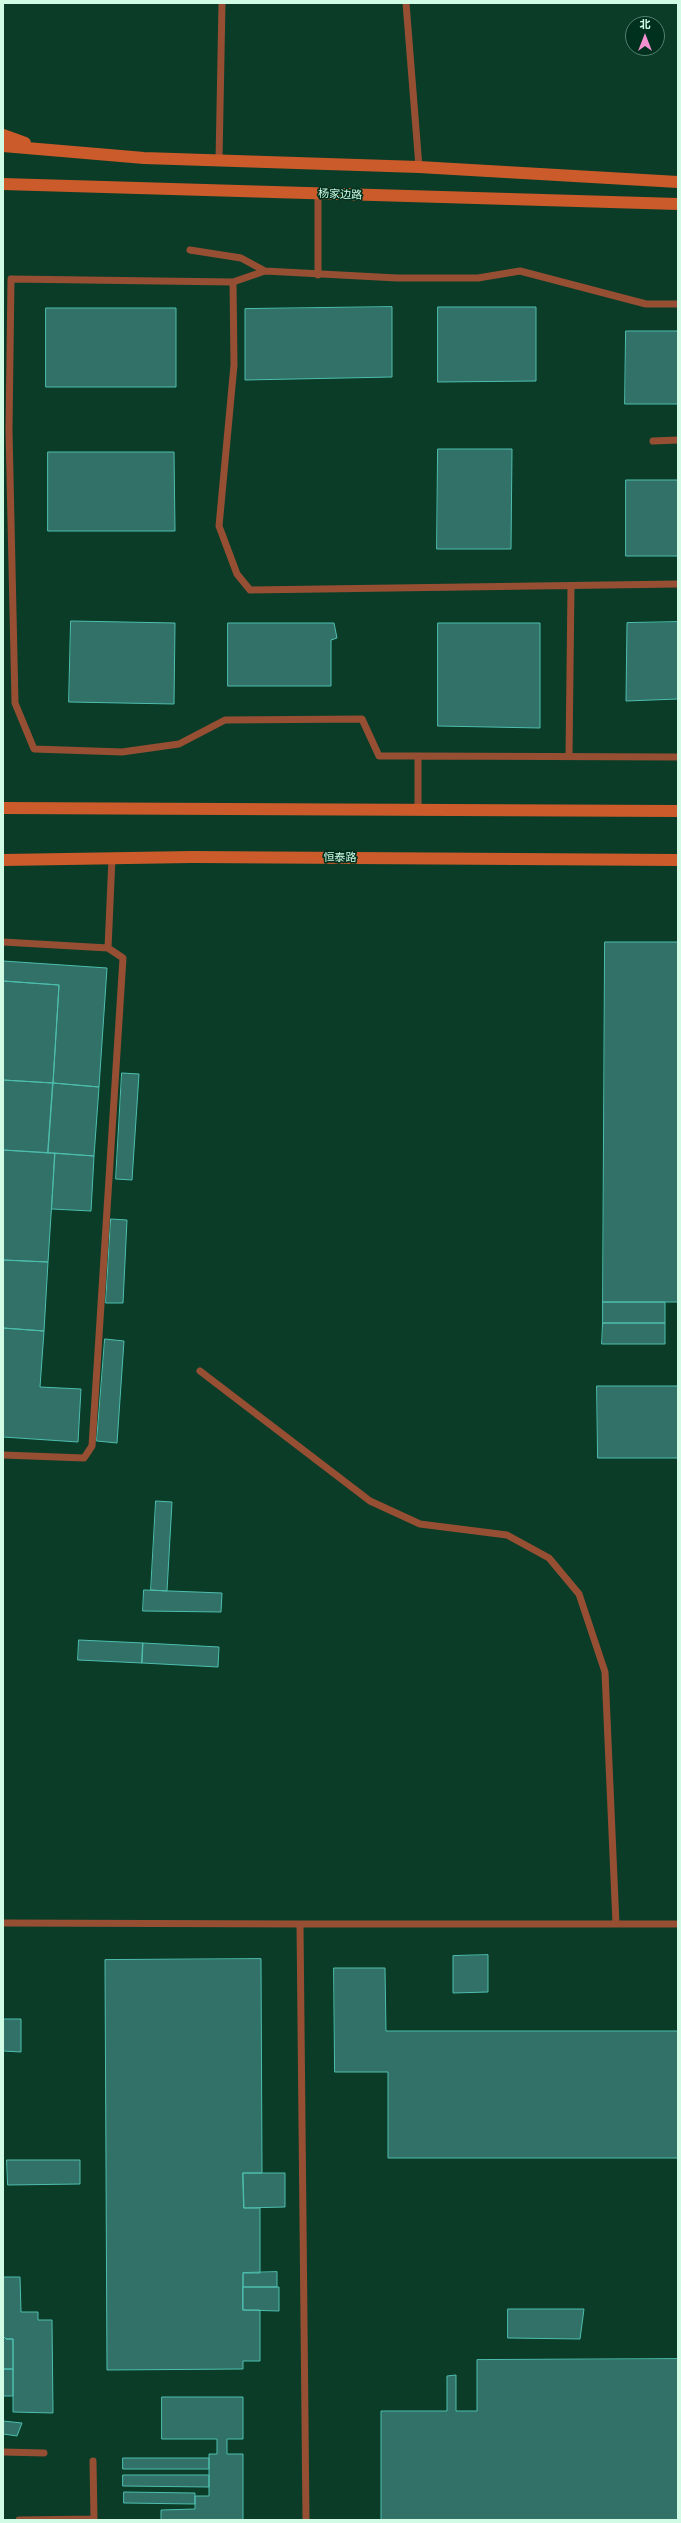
<!DOCTYPE html>
<html>
<head>
<meta charset="utf-8">
<style>
	body { margin:0 }
	#map { position:relative; width:681px; height:2523px; overflow:hidden; background:#0a3c28; font-family:Signika,"Noto Sans SC",sans-serif }
	canvas { display:block }
	.frame { position:absolute; inset:0; border:4px solid #d1fbe5; pointer-events:none }
	.north { position:absolute; left:625px; top:16px; width:40px; height:40px; box-sizing:border-box; background:#00311f; border:1px solid #54826e; border-radius:50%; rotate:0deg; font-size:11px; font-weight:700; line-height:16px; text-align:center; color:#d1fbe5 }
	.north::after { content:''; display:block; margin:auto; width:14px; height:18px; background:#f590d1; clip-path:polygon(50% 0,100% 100%,50% 72%,0 100%) }
</style>
</head>
<body>
<div id="map">
<canvas width="681" height="2523"></canvas>
<div class="frame"></div>
<div class="north">北</div>
</div>
<script>
const ctx = document.querySelector('canvas').getContext('2d');
ctx.lineJoin = 'round';
function paint(path, color) { ctx.fillStyle = color; ctx.fill(path, 'evenodd'); }
function stroke(path, color, width, dash) { ctx.strokeStyle = color; ctx.lineWidth = width; ctx.lineCap = dash ? 'butt' : 'round'; ctx.setLineDash(dash || []); ctx.stroke(path); }
function drawText(font, color, halo, rows, align = 'center') {
  ctx.font = font + ' Signika,"Noto Sans SC",sans-serif'; ctx.lineWidth = 3.5; ctx.setLineDash([]); ctx.textBaseline = 'middle'; ctx.strokeStyle = halo; ctx.fillStyle = color; for (const [text, x, y, turn = 0] of rows) {
    ctx.save(); ctx.translate(x, y); ctx.rotate((+turn || 0) * Math.PI / 180); ctx.textAlign = isNaN(turn) ? turn : align; if (halo) ctx.strokeText(text, 0, 0); ctx.fillText(text, 0, 0); ctx.restore();
  }
}
const building = new Path2D(`
	M392 307V377L245 380V309Z
	M438 307H536V381L438 382Z
	M46 308H176V387H46Z
	M626 331H678V404H625Z
	M438 449H512L511 549H437Z
	M48 452H174L175 531H48Z
	M626 480H678V556H626Z
	M71 621 175 623 174 704 69 702Z
	M678 622V699L626 701 627 623Z
	M228 623H334L337 638 331 640V686H228Z
	M438 623H540V728L438 726Z
	M605 942H678V1302H603Z
	M3 961 107 968 99 1087 53 1083 59 985 3 981Z
	M3 981 59 985 53 1083 3 1080Z
	M122 1073 139 1074 132 1180 116 1179Z
	M3 1080 53 1083 48 1153 3 1150Z
	M53 1083 99 1087 94 1156 48 1153Z
	M3 1150 55 1153 48 1262 3 1260Z
	M55 1153 94 1156 91 1211 52 1209Z
	M111 1219 127 1220 123 1303H106Z
	M3 1260 48 1262 44 1331 3 1328Z
	M603 1302H665V1323H603Z
	M603 1323H665V1344H602Z
	M3 1328 44 1331 40 1387 81 1389 78 1442 3 1437Z
	M105 1339 124 1341 117 1443 97 1441Z
	M597 1386H678V1458H598Z
	M156 1501 172 1502 167 1591 151 1590Z
	M144 1590 222 1593 221 1612 143 1611Z
	M79 1640 143 1643 142 1663 78 1660Z
	M143 1643 219 1647 218 1667 142 1663Z
	M488 1955V1992L453 1993V1956Z
	M261 1959 262 2173H243L244 2208H260V2273H243V2310H260V2361H243V2369L107 2370 105 1960Z
	M334 1968H385L386 2031H678V2158H388V2072H335Z
	M3 2019H21V2052L3 2051Z
	M7 2160H80V2184L8 2185Z
	M243 2173H285V2207L244 2208Z
	M277 2272V2287H243V2273Z
	M3 2277H20L21 2312H38V2320H52L53 2413 13 2412V2339H6L3 2336Z
	M243 2287H279V2311L243 2310Z
	M508 2309H584L580 2339 508 2338Z
	M3 2336 6 2339H13V2369H3Z
	M678 2359V2520H381V2411H447V2376L456 2375V2411H477V2360Z
	M3 2369H13V2396H3Z
	M162 2397H243V2439H227V2454H243V2520H161V2510L195 2509V2496H209V2454H217V2439H162Z
	M3 2421 22 2423 17 2436 3 2434Z
	M123 2458H209V2469H123Z
	M123 2475H209V2487L123 2486Z
	M124 2492 195 2493V2504L124 2503Z`);
paint(building, '#317167');
stroke(building, '#4ebeae', 1);
stroke(new Path2D(`
	M406 3 419 167
	M219 161 222 3
	M318 194V275
	M190 250 241 258 265 271
	M233 282 234 365 219 526 237 574 250 590 678 584
	M653 441 678 440
	M418 756 678 757
	M569 756 571 586
	M418 811V756H379L362 719 225 720 179 744 122 752 34 749 15 703 9 430 11 279 233 282 265 271 397 278H478L520 271 646 304H678
	M3 942 108 948 123 958 92 1446 84 1458 3 1455
	M108 948 112 858
	M200 1371 370 1501 420 1524 507 1535 549 1558 579 1594 605 1672 616 1924
	M3 1923 300 1924 306 2520
	M300 1924H678
	M3 2452 44 2453
	M19 2520 94 2519 93 2461`), '#964f33', 7);
stroke(new Path2D(`
	M3 135 25 143
	M3 146 144 158 419 167 678 182
	M3 184 678 204
	M3 808 678 811
	M3 860 192 857 678 860`), '#cb5b2a', 12);
drawText('11px', '#d1fbe5', '#00311f', [
	["杨家边路",340,195,2],
	["恒泰路",340,858]
]);
</script>
</body>
</html>
